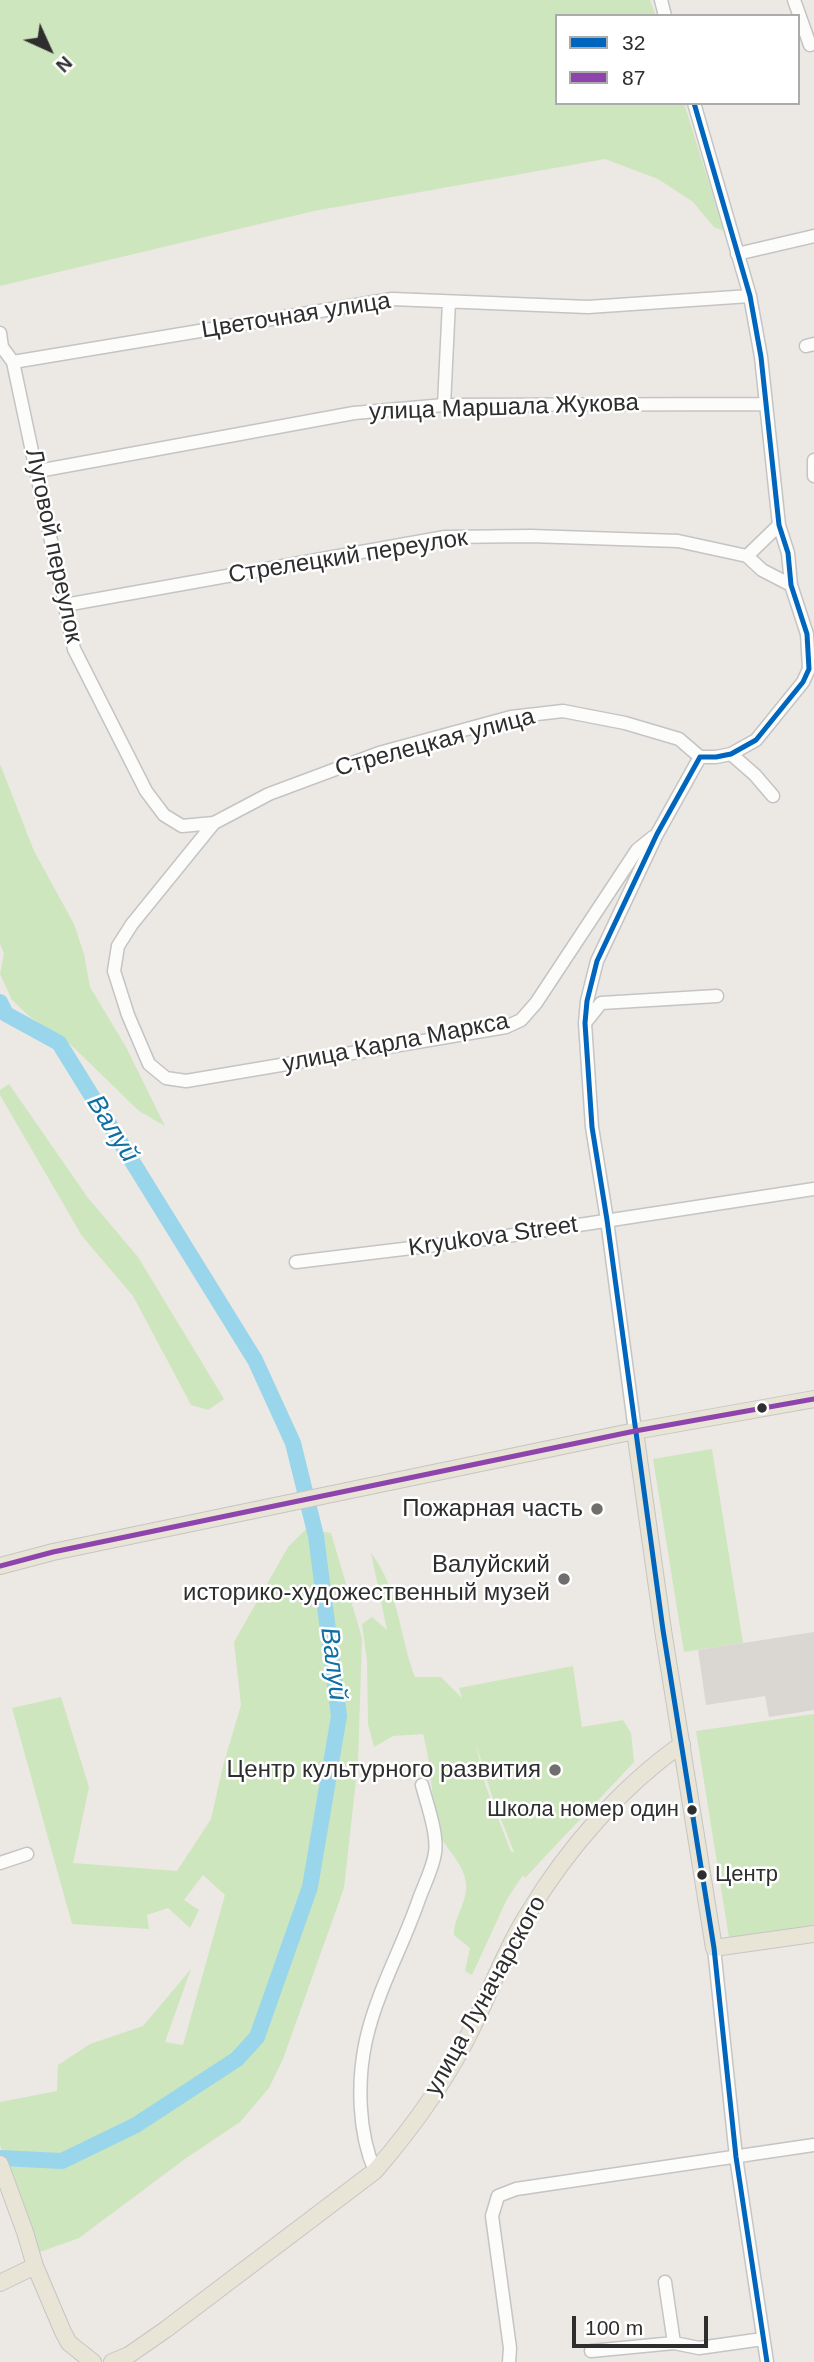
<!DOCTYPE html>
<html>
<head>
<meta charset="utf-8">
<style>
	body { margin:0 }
	#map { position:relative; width:814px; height:2362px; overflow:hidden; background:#ece8e4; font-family:Arial,sans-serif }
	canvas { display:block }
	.legend { position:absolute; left:555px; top:14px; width:245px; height:91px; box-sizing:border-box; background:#fff; border:2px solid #ababab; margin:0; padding:9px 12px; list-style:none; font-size:21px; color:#2e2e2e }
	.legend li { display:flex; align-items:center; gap:14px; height:35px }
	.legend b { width:35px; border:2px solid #ababab }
	.north { position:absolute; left:14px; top:14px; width:70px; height:70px; -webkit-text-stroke:5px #fff; paint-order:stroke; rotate:135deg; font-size:19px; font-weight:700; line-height:28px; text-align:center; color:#2e2e2e }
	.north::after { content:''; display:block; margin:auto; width:24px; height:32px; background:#2e2e2e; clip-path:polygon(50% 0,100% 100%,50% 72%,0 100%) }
	.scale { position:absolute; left:572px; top:2316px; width:136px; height:32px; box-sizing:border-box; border:4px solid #2e2e2e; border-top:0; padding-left:9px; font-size:21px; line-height:24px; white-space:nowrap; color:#2e2e2e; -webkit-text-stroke:5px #fff; paint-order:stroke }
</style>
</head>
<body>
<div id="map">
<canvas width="814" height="2362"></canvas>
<ul class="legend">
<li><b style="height:9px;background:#0065bd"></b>32</li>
<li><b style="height:9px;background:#8e44ad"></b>87</li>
</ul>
<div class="north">N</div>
<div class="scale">100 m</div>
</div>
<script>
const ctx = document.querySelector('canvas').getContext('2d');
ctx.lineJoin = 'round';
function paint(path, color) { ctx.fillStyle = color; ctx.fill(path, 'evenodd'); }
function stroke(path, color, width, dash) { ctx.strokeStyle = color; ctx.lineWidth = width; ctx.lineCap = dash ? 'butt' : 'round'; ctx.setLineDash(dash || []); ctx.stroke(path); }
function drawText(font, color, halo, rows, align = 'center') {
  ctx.font = font + ' Arial,sans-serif'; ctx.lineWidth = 5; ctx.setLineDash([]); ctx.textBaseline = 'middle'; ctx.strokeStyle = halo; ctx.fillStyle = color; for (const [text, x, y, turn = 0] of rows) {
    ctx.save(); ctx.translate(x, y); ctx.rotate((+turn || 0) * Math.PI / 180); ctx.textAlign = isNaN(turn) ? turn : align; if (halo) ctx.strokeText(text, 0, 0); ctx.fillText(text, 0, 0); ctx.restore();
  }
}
paint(new Path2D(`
	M0 0H650L656 16H557V103H684L724 231 714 227 693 202 658 179 605 159 314 211 0 286Z
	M0 764 34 851 74 924 84 954 90 987 126 1047 165 1126 139 1111 70 1044 30 1017 12 1000 0 974 4 953 0 944Z
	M9 1084 88 1198 138 1257 224 1399 208 1410 191 1405 133 1296 82 1236 0 1095V1090Z
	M712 1449 743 1643 684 1652 653 1459Z
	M306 1529 331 1533 362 1638 358 1762 344 1888 283 2059 269 2088 240 2122 185 2159 79 2238 40 2252 0 2145V2102L57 2091 58 2065 90 2044 143 2026 191 1969 165 2042 183 2045 225 1895 203 1875 184 1900 199 1910 190 1928 168 1908 147 1915 149 1929 72 1924 12 1708 61 1697 89 1787 73 1863 177 1871 211 1819 223 1766 241 1705 234 1642 288 1547Z
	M371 1553C399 1589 399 1636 415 1677H441L462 1698 459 1688 573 1666 582 1727 623 1720 631 1733 634 1762 525 1878 523 1875 507 1899 472 1975 465 1971 470 1948 454 1935C454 1916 468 1902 466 1883 463 1860 442 1846 438 1831 431 1799 432 1766 423 1734L393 1736 374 1747 368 1724 367 1661 362 1624 372 1617 387 1630ZM476 1744 492 1796 514 1852H511L485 1784Z
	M814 1714V1927L729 1938 696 1731Z`), '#cee6be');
paint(new Path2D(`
	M814 1632V1710L769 1717 765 1696 706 1705 698 1650Z`), '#dad6d2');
stroke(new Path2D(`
	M0 1002 6 1014 59 1043 255 1360 293 1443 316 1536 339 1716 310 1887 257 2037 237 2059 136 2125 62 2161 0 2158`), '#99d6ec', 16);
const minor = new Path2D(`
	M661 0 665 16
	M794 0 810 45
	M737 254 814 236
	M0 333 2 347 13 362 74 649 146 791 164 815 182 826 214 823
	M806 346 814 344
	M13 362 392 299 588 307 750 296
	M444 405 449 302
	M814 460V476
	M38 471 354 413 444 405 766 404
	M747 556 779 525
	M65 605 445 537 531 536 678 541 747 556 762 570 791 585
	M731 754 755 775 773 796
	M653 837 637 850 536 1003 521 1020 506 1027 186 1081 166 1078 149 1064 128 1015 114 971 118 946 132 924 214 823 269 794 379 753 511 717 563 711 625 723 679 739 700 757
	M585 1023 601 1003 717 996
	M296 1262 494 1238 814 1189
	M635 1431 607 1220 592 1127 585 1023 587 1001 597 961 657 834 700 757H716L731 754 756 740 803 682 809 669 807 634 791 585 788 553 779 525 761 357 750 296 694 103
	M0 1863 27 1854
	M714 1948 736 2157 767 2362
	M375 2171C358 2133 357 2081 366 2040 377 1991 403 1946 419 1899 424 1885 433 1868 435 1853 438 1834 427 1804 422 1785
	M665 2282 674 2343
	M591 2351 674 2343 699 2348 763 2339
	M509 2362 510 2348 492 2216 498 2196 516 2189 814 2145`);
const major = new Path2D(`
	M635 1431 663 1630 714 1948 814 1934
	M0 1566 53 1552 635 1431 814 1399
	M0 2164 25 2232 35 2266 63 2332 69 2343 93 2362
	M0 2283 35 2266
	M112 2362 129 2355 165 2330 375 2171C413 2127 448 2079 473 2026 492 1988 506 1948 529 1912 568 1848 621 1787 682 1744`);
stroke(minor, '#c5c4c5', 15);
stroke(major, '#c6c5c4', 18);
stroke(minor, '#fcfcfb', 12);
stroke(major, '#e8e4d6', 16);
stroke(new Path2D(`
	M694 103 750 296 761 357 779 525 788 553 791 585 807 634 809 669 803 682 756 740 731 754 716 757H700L657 834 597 961 587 1001 585 1023 592 1127 607 1220 663 1630 714 1948 736 2157 767 2362`), '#0065bd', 5);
stroke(new Path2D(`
	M0 1566 53 1552 635 1431 814 1399`), '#8e44ad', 5);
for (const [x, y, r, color] of [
	[762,1408,6,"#2e2e2e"],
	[597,1509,7,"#706f6e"],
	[564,1579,7,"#706f6e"],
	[555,1770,7,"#706f6e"],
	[692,1810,6,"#2e2e2e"],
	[702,1875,6,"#2e2e2e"]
]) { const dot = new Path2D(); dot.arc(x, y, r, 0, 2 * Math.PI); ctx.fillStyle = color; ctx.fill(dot); stroke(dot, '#fff', 2.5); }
drawText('22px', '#2e2e2e', '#fff', [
	["Школа номер один",679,1810],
	["Центр",715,1875,"left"]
], 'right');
drawText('24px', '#2e2e2e', '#fff', [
	["Цветочная улица",296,316,-9],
	["улица Маршала Жукова",504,408,-2],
	["Луговой переулок",53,546,78],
	["Стрелецкий переулок",348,557,-9],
	["Стрелецкая улица",435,743,-15],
	["улица Карла Маркса",396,1043,-11],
	["Kryukova Street",493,1237,-8],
	["улица Луначарского",486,1996,-61]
]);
drawText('24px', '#2e2e2e', '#fff', [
	["Пожарная часть",583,1509],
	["Валуйский",550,1565],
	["историко-художественный музей",550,1593],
	["Центр культурного развития",541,1770]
], 'right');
drawText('italic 26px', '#0d6fa3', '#fff', [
	["Валуй",112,1129,58],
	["Валуй",333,1664,83]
]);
</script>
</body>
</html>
